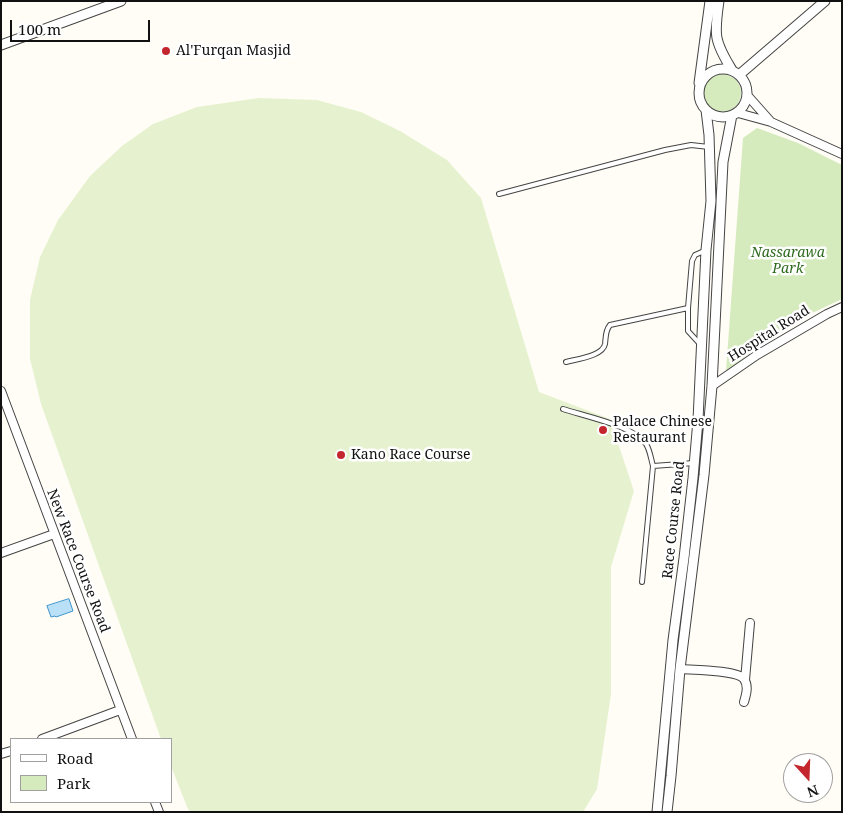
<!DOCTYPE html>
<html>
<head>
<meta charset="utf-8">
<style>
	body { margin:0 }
	#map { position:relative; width:843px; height:813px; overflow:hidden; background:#fffdf5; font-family:"Noto Serif",serif }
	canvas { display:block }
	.frame { position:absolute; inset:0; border:2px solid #111; pointer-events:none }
	.legend { position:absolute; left:10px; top:738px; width:162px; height:65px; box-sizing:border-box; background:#fff; border:1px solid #a0a0a0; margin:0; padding:6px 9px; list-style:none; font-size:15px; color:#111 }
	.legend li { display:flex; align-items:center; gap:10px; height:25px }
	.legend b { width:25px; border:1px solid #a0a0a0 }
	.north { position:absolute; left:783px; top:753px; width:50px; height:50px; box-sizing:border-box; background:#fff; border:1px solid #a0a0a0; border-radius:50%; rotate:160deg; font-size:14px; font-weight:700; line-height:20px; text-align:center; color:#111 }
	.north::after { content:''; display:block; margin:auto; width:18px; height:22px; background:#c4262e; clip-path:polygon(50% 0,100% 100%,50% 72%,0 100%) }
	.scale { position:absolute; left:10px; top:20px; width:140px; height:22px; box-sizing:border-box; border:2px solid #111; border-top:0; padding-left:6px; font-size:15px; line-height:18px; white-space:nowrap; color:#111; -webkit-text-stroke:4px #fff; paint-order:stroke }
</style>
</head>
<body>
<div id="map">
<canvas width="843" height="813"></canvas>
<div class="frame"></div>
<ul class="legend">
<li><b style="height:6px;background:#fff"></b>Road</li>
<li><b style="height:14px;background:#d5ebbd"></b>Park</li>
</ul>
<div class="north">N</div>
<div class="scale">100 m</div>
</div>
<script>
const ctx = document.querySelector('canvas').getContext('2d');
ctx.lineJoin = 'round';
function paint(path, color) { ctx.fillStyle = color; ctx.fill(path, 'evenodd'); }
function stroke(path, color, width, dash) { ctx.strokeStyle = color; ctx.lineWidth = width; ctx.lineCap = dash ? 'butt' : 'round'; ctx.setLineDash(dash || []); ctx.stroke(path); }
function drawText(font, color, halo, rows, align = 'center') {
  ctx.font = font + ' "Noto Serif",serif'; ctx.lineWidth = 5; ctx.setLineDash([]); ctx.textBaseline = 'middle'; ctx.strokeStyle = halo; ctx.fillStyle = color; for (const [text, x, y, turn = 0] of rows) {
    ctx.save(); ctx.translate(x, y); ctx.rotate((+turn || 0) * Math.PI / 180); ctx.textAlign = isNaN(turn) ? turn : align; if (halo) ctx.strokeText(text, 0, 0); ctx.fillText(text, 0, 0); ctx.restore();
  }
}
paint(new Path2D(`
	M703 93a19 19 0 1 1 38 0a19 19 0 1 1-38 0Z
	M757 128 798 143 842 165V299L793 322 726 371 743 138Z`), '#d5ebbd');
paint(new Path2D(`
	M259 98 317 100 361 112 400 131 447 160 481 198 539 392 610 419 634 491 611 567V694L597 789 583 812H190L187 807 171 766V739H161L41 404 30 359V300L40 257 58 220 90 176 122 146 153 124 197 107Z`), '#e6f2cf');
const water = new Path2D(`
	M69 599 73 611 56 617 55 616 51 617 47 606Z`);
paint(water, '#b9e0f7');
stroke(water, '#3f96cf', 1);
const service = new Path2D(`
	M499 194 665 150 691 145 709 147
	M699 343 688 331V308L692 261 695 255 704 251
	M566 362C577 359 603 356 605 344 606 337 605 331 610 325L688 308
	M563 409C584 416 634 426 646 444 650 450 651 459 653 466
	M642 582 653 466 694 463`);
const minor = new Path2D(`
	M747 95 771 122 842 154
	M738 113 771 122
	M712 386 757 355 827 314 842 307
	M1 391 132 739
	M1 553 54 534
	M680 669C692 670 737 670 744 679 749 686 746 695 744 702
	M745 680 750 623
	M42 739 120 710
	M1 754 11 751
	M155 802 159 812`);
const tertiary = new Path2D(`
	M719 1C714 35 714 41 732 70
	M1 45 121 1
	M699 93a24 24 0 1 1 48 0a24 24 0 1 1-48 0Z
	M739 75 825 1
	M699 83 710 1
	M657 812 673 640 684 558 693 478 698 420 706 250 711 201 709 135 706 110
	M667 812 671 776 680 669 704 475 712 386 723 162 732 115`);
stroke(service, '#444', 6);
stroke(minor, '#444', 10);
stroke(tertiary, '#444', 11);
stroke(service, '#fff', 4);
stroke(minor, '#fff', 8);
stroke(tertiary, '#fff', 9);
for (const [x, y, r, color] of [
	[166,51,5,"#c4262e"],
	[603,430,5,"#c4262e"],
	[341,455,5,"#c4262e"]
]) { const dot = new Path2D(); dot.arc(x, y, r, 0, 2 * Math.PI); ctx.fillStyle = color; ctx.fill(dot); stroke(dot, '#fff', 2); }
drawText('14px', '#111', '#fff', [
	["Al'Furqan Masjid",176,51],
	["Palace Chinese",613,422],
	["Restaurant",613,438],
	["Kano Race Course",351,455]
], 'left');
drawText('italic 14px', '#2f6b1f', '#fff', [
	["Nassarawa",788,253],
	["Park",788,269]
]);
drawText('14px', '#111', '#fff', [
	["Hospital Road",769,334,-32],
	["Race Course Road",674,520,-84],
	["New Race Course Road",78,561,69]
]);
</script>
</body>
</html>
